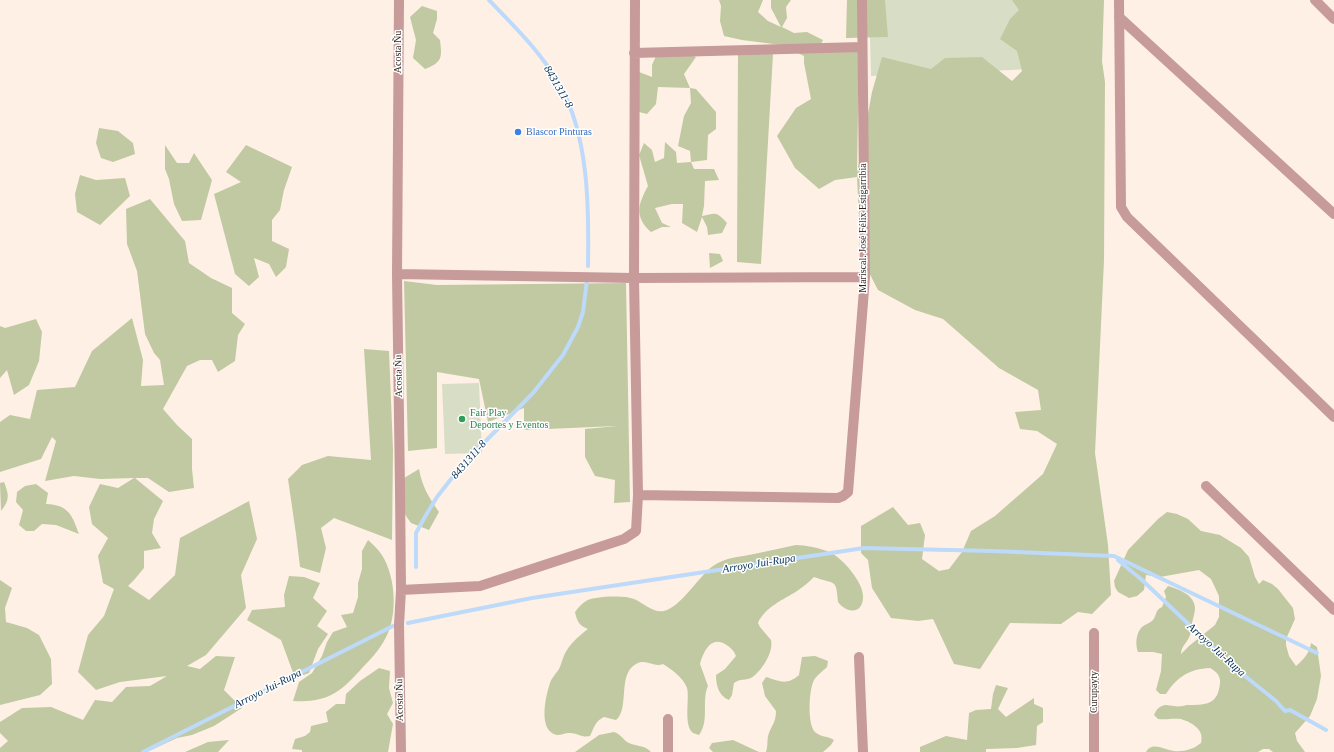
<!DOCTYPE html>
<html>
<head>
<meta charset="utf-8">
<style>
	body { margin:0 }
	canvas { display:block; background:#fef0e4 }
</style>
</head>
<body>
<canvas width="1334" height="752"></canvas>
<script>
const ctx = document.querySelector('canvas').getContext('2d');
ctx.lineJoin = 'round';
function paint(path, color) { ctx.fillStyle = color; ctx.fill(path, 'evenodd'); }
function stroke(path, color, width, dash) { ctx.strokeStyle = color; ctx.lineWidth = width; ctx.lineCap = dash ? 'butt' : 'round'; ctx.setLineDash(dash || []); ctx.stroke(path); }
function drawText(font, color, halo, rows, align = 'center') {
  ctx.font = font + ' "Times New Roman",serif'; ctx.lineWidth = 3; ctx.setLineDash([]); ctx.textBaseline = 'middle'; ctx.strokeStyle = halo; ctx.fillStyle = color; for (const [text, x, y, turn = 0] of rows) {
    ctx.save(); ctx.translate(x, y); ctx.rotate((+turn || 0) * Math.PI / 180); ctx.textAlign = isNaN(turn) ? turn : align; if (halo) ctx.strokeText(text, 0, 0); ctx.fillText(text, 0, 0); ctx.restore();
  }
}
paint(new Path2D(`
	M869 0H1103L1102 66 871 76Z
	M479 383 482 453 445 454 442 384Z`), '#d8dec5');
paint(new Path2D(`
	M719 0H763L758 12 768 21 781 27 771 8V0H791L786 7 787 18 782 27 794 33 807 32 823 40 819 48 859 51 857 173 872 92 882 57 931 69 945 58 982 57 1012 81 1022 71 1017 51 1000 39 1010 19 1019 10 1012 0H1104L1102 61 1105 82 1104 260 1095 453 1108 545 1111 595 1092 614 1078 612 1061 624 1010 623 980 669 954 664 933 619 918 621 891 618 872 588 868 560 861 553V526L893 507 908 525 920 523 925 535 922 559 939 571 949 569 962 552 971 531 995 516 1043 474 1057 444 1037 431 1020 429 1015 412 1041 410 1038 390 999 368 943 319 915 310 878 290 861 257 857 177 835 180 819 189 795 168 777 136 796 108 811 99 804 63V56L781 45 742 40 724 36 720 21 721 6Z
	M847 0H885L888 37 846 38Z
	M422 6 437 11V19L433 33 440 40C442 57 443 62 425 69L413 58 416 40 410 17Z
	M685 52 696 57 684 74 690 88 696 89 716 112V129L708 135 707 160 691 162 694 169H714L719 180 705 181 704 206 702 216C716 213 716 211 727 223L722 233 708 235 707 227 702 217 697 232 682 223 683 204H672L655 208 662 223 671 227H662L651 232C634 217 638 204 648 186L639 155 644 143 652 150 655 162 664 158 665 142 676 152 677 163 691 162 690 151 678 146 684 116 691 103 690 88 658 87 656 104 647 114 639 112V72L652 77V65L656 56Z
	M738 53 773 54 761 264 737 262Z
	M99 128 118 131 133 143 135 154 113 162 101 158 96 143Z
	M165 145 177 163H189L194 153 212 180 201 220 182 221 174 204 169 179 165 169Z
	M246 145 292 167 284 190 280 210 272 220V241L289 249 286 267 276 277 269 264 254 258 259 277 249 286 235 274 214 194 241 182 226 172Z
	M80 175 96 180 125 178 130 196 100 225 77 212 75 194Z
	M150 199 185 241 189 263 211 278 232 288V313L245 324 238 335 235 361 218 372 212 360H200L187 366 163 409 177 425 192 439V469L194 488 169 492 148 478H135L163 501 154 519 152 533 161 548 144 551V568L134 580 128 586 149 600 175 575 180 538 249 501 257 539 241 575 246 608 206 655 187 666 200 669 216 656 235 657 224 690 242 708 214 726 192 735 177 738 147 752H0V748L8 741 0 733V722L22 708 51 707 83 720 95 700 112 702 126 687 150 686 167 676 120 682 96 690 78 672 88 635 104 616 114 589 103 583 98 556 108 538 92 524 89 507 100 484 118 488 134 478 100 479 74 476 45 481 56 441 52 437 41 459 0 472V422L10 415 30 419 37 390 75 387 92 351 132 318 143 360 141 386 164 385 160 360 154 353 145 334 137 271 127 244 126 209Z
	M709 253 720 254 723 261 710 268Z
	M404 281 437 285 626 283 630 502 614 503 615 480 595 476 585 457V429L617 426 524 430V408L488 422 479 379 437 372V448L408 451Z
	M36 319 42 332 39 361 29 385 14 395 7 370 0 378V326L5 328Z
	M364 349 389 351 393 450 392 540 334 518 321 528 326 548 320 573 300 567 296 534 288 479 302 465 328 456 371 460Z
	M419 469C422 486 429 498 439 512L429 530 411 523 406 516 400 499 404 478Z
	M4 482C9 495 10 500 1 511L0 483Z
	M36 484 48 493 46 504C68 505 72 514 79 534L56 525 42 524 34 531H26L19 525 23 510 16 502 17 492 25 486Z
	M1167 512 1177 514 1188 519 1201 531 1220 535 1241 548 1249 557 1255 577 1259 584 1263 580 1272 584 1278 589 1293 608 1295 619 1286 639V645L1289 656 1296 666C1303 660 1310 653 1311 643L1317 647 1321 676 1317 699 1310 716 1295 733 1297 741 1305 752H1273L1269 749H1263L1258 752H1146C1152 741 1164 750 1174 751 1184 752 1194 749 1201 743 1204 731 1196 726 1187 721 1186 721 1181 719 1181 719 1173 718 1165 720 1158 719L1154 715C1156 711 1157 708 1162 706 1167 704 1169 706 1174 706 1178 707 1183 706 1187 705 1206 705 1218 705 1220 683 1221 676 1216 671 1210 668 1189 669 1177 677 1166 694H1160L1156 690 1161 671 1162 654 1153 652H1138C1135 644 1136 633 1142 627 1146 624 1150 623 1153 620 1157 615 1155 610 1162 607L1166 597 1164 591 1168 586C1178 589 1195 595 1195 608 1195 613 1193 618 1192 623 1191 627 1192 631 1190 635 1188 642 1181 646 1181 654L1189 646 1215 625 1219 617V596L1211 579 1199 570 1160 577 1146 575 1144 590 1137 596 1129 598 1118 592 1115 587 1114 581 1128 550 1158 519Z
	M368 540C372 544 376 547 379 551 395 571 398 610 388 633 382 647 373 657 363 667 341 692 328 703 293 701L299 682 312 673 322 656 327 642 333 632 347 627 341 615 353 613 358 597V583L362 569V551Z
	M796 545C805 545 820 548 829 552 842 557 864 583 863 597 863 614 847 614 838 602 836 578 836 585 814 577 809 582 803 587 797 591 783 600 765 607 758 623L760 627 771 640C774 652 761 672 751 678 745 681 741 678 734 683L732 695 729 700C719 696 716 686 716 675L725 669 736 656C734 651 732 649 728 646 712 634 704 650 700 664L708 686C701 701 710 720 699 735 697 734 695 734 693 733 683 725 690 698 687 688 683 677 672 670 663 664 654 668 646 658 636 664 617 674 630 709 616 720L604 717C595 721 594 728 590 736 582 738 575 732 569 733 565 733 562 735 557 735 537 731 546 695 550 683 552 677 557 673 560 667 562 662 563 656 567 650 572 642 580 635 588 629 580 626 577 622 575 612 578 608 581 604 586 601 593 596 625 595 634 599 644 603 652 613 664 611 681 607 699 576 713 566 726 557 740 557 754 554 768 551 782 548 796 545Z
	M289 576 304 577 320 583 313 598 327 611 317 626 328 634 318 649 309 673 295 678 281 640 247 620 252 610 285 607 284 595Z
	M0 580 12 588 5 608 6 622 27 628 39 635 51 659 52 684 40 695 0 705Z
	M815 656 828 661 827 667C823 671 817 675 814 680 809 689 807 724 815 732 820 737 828 736 834 740L831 745 823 752H766C768 746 767 742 768 736 771 726 776 723 776 711L765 696 762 683 766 677C780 681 786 686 799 675L802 657Z
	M379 668 390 671 389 688 393 703 387 714 393 724 388 752H302V750L292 749 295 739 305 736 310 732 311 726 328 722 326 712 336 704H345L346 694 360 681Z
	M996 685 1008 688 998 709 1006 717 1034 698V704L1043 708V722L1037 726 1036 745 1017 748 986 749V752H920V747L946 736 967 740 969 713 976 710 991 709 993 694Z
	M614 732C620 734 622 738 627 742 635 747 644 744 651 752H575L599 735Z
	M229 740 218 752H185L208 742Z
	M733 740 759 752H713L709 748 712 743Z`), '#c1c9a2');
stroke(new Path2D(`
	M489 0C514 26 541 52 559 84 589 135 589 208 588 266
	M1118 560 1142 580 1235 668 1276 701 1285 711 1290 710 1326 730
	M416 567V533L426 515 437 497 462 465 533 393 563 355 578 327 583 312 587 280
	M408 623 532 598 864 548 992 551 1114 556 1317 653
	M143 752 393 626`), '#bddafa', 4);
stroke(new Path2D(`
	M399 0 397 274 400 489 401 590 399 625 401 752
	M635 0 634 278 638 495
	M1119 0 1121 207 1127 217 1334 417
	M1315 0 1334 19
	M1119 17 1334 214
	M634 53 862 47
	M397 274 634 278 865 277
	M1206 486 1334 610
	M401 590 480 586 624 539 636 531 638 495 838 498 843 496 848 492 865 277 862 0
	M859 657 863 752
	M668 719V752
	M1094 752V633`), '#c69b9a', 10);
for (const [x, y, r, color] of [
	[518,132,4,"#3f7fe0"],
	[462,419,4,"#2e9e5b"]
]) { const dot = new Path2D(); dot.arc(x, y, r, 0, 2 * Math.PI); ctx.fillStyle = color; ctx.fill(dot); stroke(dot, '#fff', 1.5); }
drawText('10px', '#302720', '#fff', [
	["Acosta Ñu",398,52,-90],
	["Mariscal. José Félix Estigarribia",863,228,-90],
	["Acosta Ñu",399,376,-91],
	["Curupayty",1094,692,-90],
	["Acosta Ñu",400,700,-91]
]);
drawText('10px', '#366cbe', '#fff', [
	["Blascor Pinturas",526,132]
], 'left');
drawText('10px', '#27864d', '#fff', [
	["Fair Play",470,413],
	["Deportes y Eventos",470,425]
], 'left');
drawText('italic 11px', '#012d54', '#fff', [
	["8431311-8",558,87,60],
	["8431311-8",469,460,-49],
	["Arroyo Jui-Rupa",759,564,-9],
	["Arroyo Jui-Rupa",1216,650,42],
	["Arroyo Jui-Rupa",268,689,-27]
]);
</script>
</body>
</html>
